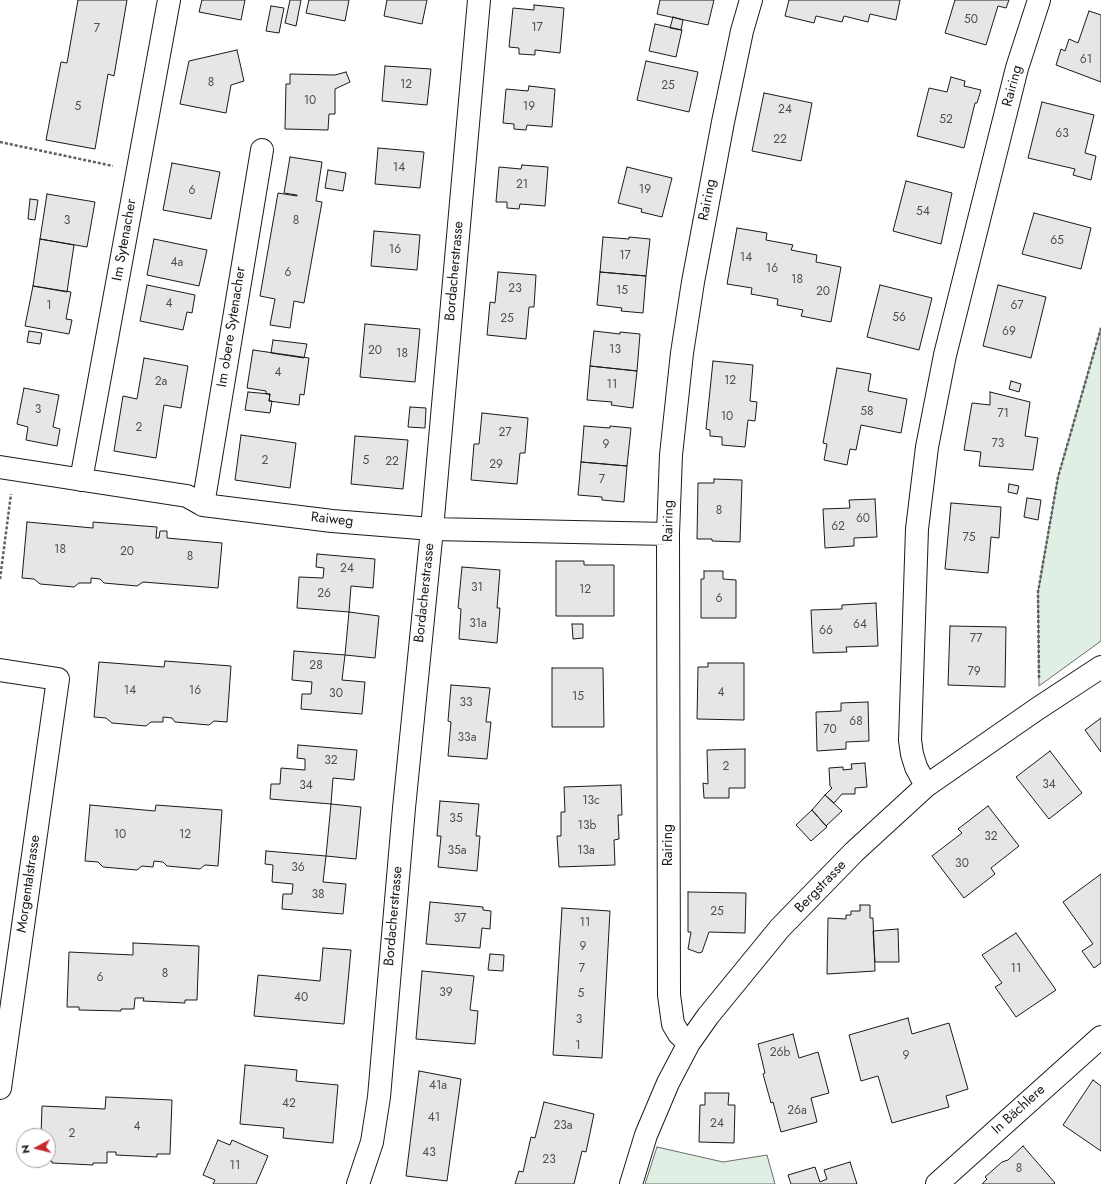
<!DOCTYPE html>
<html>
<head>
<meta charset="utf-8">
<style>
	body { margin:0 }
	#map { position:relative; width:1101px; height:1184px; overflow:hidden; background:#fff; font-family:Jost,sans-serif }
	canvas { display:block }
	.north { position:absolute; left:16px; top:1128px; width:40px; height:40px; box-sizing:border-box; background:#fff; border:1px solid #a3a3a3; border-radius:50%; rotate:263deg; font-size:11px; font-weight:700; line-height:16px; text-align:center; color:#1a1a1a }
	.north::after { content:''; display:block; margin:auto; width:14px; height:18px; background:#c62828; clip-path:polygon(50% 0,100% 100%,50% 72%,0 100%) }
</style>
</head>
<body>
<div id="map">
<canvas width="1101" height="1184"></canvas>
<div class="north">N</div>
</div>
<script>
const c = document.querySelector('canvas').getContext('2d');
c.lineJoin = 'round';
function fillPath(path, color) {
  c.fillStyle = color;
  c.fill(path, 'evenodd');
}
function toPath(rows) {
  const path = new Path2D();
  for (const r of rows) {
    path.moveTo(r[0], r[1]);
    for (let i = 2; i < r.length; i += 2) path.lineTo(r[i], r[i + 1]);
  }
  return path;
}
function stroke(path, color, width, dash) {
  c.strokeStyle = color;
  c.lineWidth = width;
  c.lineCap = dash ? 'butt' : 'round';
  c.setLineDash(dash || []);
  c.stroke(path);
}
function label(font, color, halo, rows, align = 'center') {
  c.font = font + ' Jost,sans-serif';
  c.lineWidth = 3;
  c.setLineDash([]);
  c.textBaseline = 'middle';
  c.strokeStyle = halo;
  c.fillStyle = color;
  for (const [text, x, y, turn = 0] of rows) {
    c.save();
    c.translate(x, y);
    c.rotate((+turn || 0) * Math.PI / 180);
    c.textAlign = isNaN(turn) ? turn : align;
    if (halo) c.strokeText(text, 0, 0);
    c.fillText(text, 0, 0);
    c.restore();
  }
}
const green = toPath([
	[1101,328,1101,641,1039,686,1038,592,1058,477,1101,328],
	[657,1147,723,1162,767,1155,775,1184,645,1184,657,1147]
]);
fillPath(green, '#e0efe3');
stroke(green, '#6a6a6a', 1);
const building = toPath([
	[78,0,127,0,114,76,108,74,95,149,46,140,61,62,67,63,78,0],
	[202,0,245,0,241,20,199,12,202,0],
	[290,0,301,0,296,26,285,23,290,0],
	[309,0,349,0,345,21,306,13,309,0],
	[387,0,427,0,422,24,384,16,387,0],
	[660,0,714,0,708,25,657,14,660,0],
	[789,0,900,0,896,20,870,14,868,22,844,16,842,22,816,16,814,23,785,16,789,0],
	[955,0,1009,0,1006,8,998,6,986,45,945,33,955,0],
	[534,5,564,8,560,53,535,50,535,55,519,54,519,48,509,47,513,8,534,10,534,5],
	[271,6,284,8,279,33,266,31,271,6],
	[1089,11,1101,15,1101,82,1056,65,1061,49,1065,51,1069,39,1078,43,1089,11],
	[673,17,683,20,681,30,670,28,673,17],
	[655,24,682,30,676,57,649,51,655,24],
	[237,50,244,81,231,85,226,113,180,104,189,61,237,50],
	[646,61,698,72,689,112,637,100,646,61],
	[385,66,431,69,427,105,382,101,385,66],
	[346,72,350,82,335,89,335,114,329,114,328,130,285,129,286,84,290,84,290,74,335,75,346,72],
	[951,77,965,81,964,86,981,90,977,103,975,103,964,148,917,136,929,88,947,92,951,77],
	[529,86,555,89,552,127,527,125,526,130,514,129,514,124,503,123,506,89,528,91,529,86],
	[764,93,812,103,801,161,752,151,764,93],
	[1042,102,1094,115,1085,153,1096,156,1091,180,1073,175,1075,169,1028,158,1042,102],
	[378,148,424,152,420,188,375,184,378,148],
	[290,157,322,162,316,201,322,202,304,303,294,301,290,328,270,325,275,299,260,296,278,193,297,196,297,195,284,193,290,157],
	[172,163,220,172,211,219,163,210,172,163],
	[522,165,548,167,545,206,520,204,519,209,507,208,507,202,496,202,499,167,521,169,522,165],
	[627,167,672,178,662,217,641,212,642,209,618,203,627,167],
	[328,170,346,173,343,191,325,188,328,170],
	[906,181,952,193,941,244,893,231,906,181],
	[47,194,95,202,87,247,40,239,47,194],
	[30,199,38,200,35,220,28,219,30,199],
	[1034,213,1091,228,1081,269,1022,254,1034,213],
	[737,228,767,233,766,240,793,245,791,250,817,255,816,262,841,267,831,322,801,316,803,310,777,305,778,299,751,294,752,288,727,284,737,228],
	[374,231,420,235,417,270,371,266,374,231],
	[603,237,629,239,629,237,650,239,646,276,600,272,603,237],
	[40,239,74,245,67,292,33,286,40,239],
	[154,239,207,250,199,286,147,275,154,239],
	[498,272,536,275,534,307,529,307,526,339,487,335,490,302,495,303,498,272],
	[600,272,646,276,643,313,621,311,622,308,597,305,600,272],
	[147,285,195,295,192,313,187,312,183,330,140,321,147,285],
	[880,285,932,298,919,350,867,337,880,285],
	[998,285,1046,297,1031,358,983,346,998,285],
	[33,286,71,292,66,319,72,320,69,334,25,326,33,286],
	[365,324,420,329,415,382,360,377,365,324],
	[29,331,42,333,40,344,27,342,29,331],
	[594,331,620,334,620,332,640,334,637,371,590,366,594,331],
	[273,340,307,344,304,358,271,353,273,340],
	[253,350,309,358,304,395,300,394,299,405,269,401,270,394,266,394,266,391,247,388,253,350],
	[144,358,188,366,181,408,164,405,156,458,114,451,123,396,137,399,144,358],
	[713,361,753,365,750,401,757,402,755,421,748,420,745,447,722,445,722,437,710,436,710,430,706,429,713,361],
	[590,366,637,371,633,408,611,405,612,402,587,400,590,366],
	[837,368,871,374,868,391,907,399,901,433,861,425,856,450,850,449,847,465,824,460,827,444,823,443,837,368],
	[1011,381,1021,384,1019,392,1009,389,1011,381],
	[24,388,59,395,53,427,60,429,57,446,26,440,28,427,17,424,24,388],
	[248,392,270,394,269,401,272,401,270,413,245,410,248,392],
	[990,392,1030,402,1025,436,1038,438,1033,470,979,466,981,452,964,450,972,403,990,405,990,392],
	[410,407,426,408,425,428,408,427,410,407],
	[482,413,528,418,525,453,520,453,517,484,471,480,474,444,479,444,482,413],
	[584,426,610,428,610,426,631,428,627,466,581,462,584,426],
	[241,435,296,443,290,488,235,480,241,435],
	[355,436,408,440,403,489,351,484,355,436],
	[581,462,627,466,624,502,602,500,602,497,578,495,581,462],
	[714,479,742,480,740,542,712,541,712,539,697,539,698,483,714,483,714,479],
	[1009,484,1019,486,1017,494,1008,492,1009,484],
	[1027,498,1041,500,1038,520,1024,517,1027,498],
	[875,499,877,537,854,538,854,546,825,548,823,509,850,508,849,500,875,499],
	[951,503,1001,507,999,538,991,537,988,573,945,569,951,503],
	[27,522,93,528,93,522,157,527,156,538,159,538,160,531,167,531,167,538,222,543,218,588,143,582,137,586,104,583,100,579,91,578,91,583,79,583,74,587,40,584,34,579,22,578,27,522],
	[317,554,375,559,373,588,351,586,349,612,297,608,299,577,323,578,324,568,316,567,317,554],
	[556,561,584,561,584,565,614,565,614,616,556,616,556,561],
	[462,567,500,570,497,608,500,608,497,643,459,639,461,609,458,608,462,567],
	[704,571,723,571,723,579,736,580,736,618,701,618,701,579,704,579,704,571],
	[876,603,878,646,846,647,847,652,813,653,811,610,842,609,842,605,876,603],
	[349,612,379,616,375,658,345,655,349,612],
	[572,624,583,624,583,638,573,639,572,624],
	[950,626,1006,627,1005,687,948,685,950,626],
	[294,651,345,655,342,680,365,682,362,714,301,709,302,694,311,694,312,682,292,680,294,651],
	[165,661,231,666,227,722,214,721,209,725,175,722,172,718,163,717,163,722,151,722,146,726,112,723,106,718,94,717,99,662,164,667,165,661],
	[708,663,744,663,744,720,697,719,698,667,708,667,708,663],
	[552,668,603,668,604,727,552,727,552,668],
	[451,685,490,688,486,722,491,722,487,759,448,756,451,722,448,721,451,685],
	[868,702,869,741,846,742,846,749,817,751,816,712,841,711,841,703,868,702],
	[1101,718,1101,752,1085,730,1101,718],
	[298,745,357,750,354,780,333,778,331,804,270,799,271,784,280,784,281,768,305,770,305,759,297,758,298,745],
	[745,749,745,788,729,788,729,798,704,798,703,783,708,784,707,750,745,749],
	[1050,751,1082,793,1049,819,1016,777,1050,751],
	[865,763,867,787,855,788,855,794,842,794,834,803,825,795,832,788,830,786,829,768,843,767,843,770,852,769,851,764,865,763],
	[621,785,622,815,618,815,619,839,614,840,615,865,559,867,557,836,561,836,561,812,565,812,564,787,621,785],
	[825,795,842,811,826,826,812,810,825,795],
	[440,801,479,804,476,836,480,836,477,871,438,867,441,836,437,836,440,801],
	[331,804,361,807,356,859,326,856,331,804],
	[90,805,155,811,156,805,222,810,218,866,205,865,200,869,167,866,163,862,154,861,153,867,142,866,137,870,103,867,98,862,85,861,90,805],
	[988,806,1019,846,991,868,995,874,964,898,932,856,962,833,958,829,988,806],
	[812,810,827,827,811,841,796,825,812,810],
	[266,851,326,856,323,882,346,884,343,914,282,909,283,894,292,894,293,884,272,882,273,865,265,864,266,851],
	[1101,874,1101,963,1094,968,1082,951,1093,944,1063,902,1101,874],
	[688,892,746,893,745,933,709,932,702,952,699,953,688,949,691,932,688,932,688,892],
	[430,902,483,907,483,910,491,911,490,929,482,928,480,948,426,944,430,902],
	[860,905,870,905,870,918,873,918,875,971,827,974,828,918,846,919,846,915,851,915,851,911,860,911,860,905],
	[562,908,610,911,602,1058,553,1055,562,908],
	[898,929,899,962,875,962,873,931,898,929],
	[1016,933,1056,990,1016,1017,995,987,1002,983,982,955,1016,933],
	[133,943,199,946,197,1000,185,1000,185,1003,143,1001,144,998,135,998,134,1009,121,1009,121,1011,79,1010,79,1007,67,1007,69,952,133,955,133,943],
	[323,948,351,950,344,1024,254,1016,258,975,320,981,323,948],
	[490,954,504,955,503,971,488,970,490,954],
	[422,971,474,976,470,1010,478,1011,475,1044,416,1039,422,971],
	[908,1018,912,1034,949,1023,968,1089,946,1096,949,1107,892,1123,878,1076,861,1081,849,1035,908,1018],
	[793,1034,799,1058,818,1052,829,1093,811,1098,817,1122,781,1132,773,1102,771,1103,763,1074,765,1073,758,1044,793,1034],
	[245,1065,297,1070,296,1081,338,1085,333,1143,283,1138,284,1128,240,1124,245,1065],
	[419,1071,461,1079,447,1181,406,1176,419,1071],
	[1093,1080,1101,1086,1101,1151,1063,1125,1093,1080],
	[705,1093,729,1093,728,1105,735,1105,734,1143,699,1142,700,1105,705,1105,705,1093],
	[106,1097,172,1100,170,1154,157,1154,157,1157,116,1155,116,1152,107,1152,107,1163,93,1163,93,1165,52,1163,52,1161,40,1161,48,1160,48,1136,41,1136,42,1106,105,1109,106,1097],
	[544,1102,594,1114,586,1152,582,1151,574,1184,515,1184,519,1171,523,1172,531,1137,535,1138,544,1102],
	[218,1140,230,1145,232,1140,268,1156,256,1184,213,1184,215,1180,203,1175,218,1140],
	[1023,1146,1055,1183,1054,1184,982,1184,987,1179,985,1177,1002,1162,1008,1160,1023,1146],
	[850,1162,857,1184,791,1184,788,1175,815,1167,820,1182,827,1179,824,1170,850,1162]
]);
fillPath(building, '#e6e6e6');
stroke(building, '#1a1a1a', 1);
const minor = toPath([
	[0,467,187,496,203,505,332,521,432,529,668,534],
	[81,480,169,0],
	[203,505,262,150],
	[0,670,58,679,0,1088],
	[926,786,916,767,912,754,910,740,917,529,927,447,945,355,1017,68,1039,0],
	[689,1043,679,1034,673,1024,669,995,668,534,671,455,682,353,693,282,723,122,742,31,751,0],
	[358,1184,372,1142,379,1097,404,808,432,529,479,0],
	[631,1184,646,1135,668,1083,689,1043,708,1016,780,928,854,852,926,786,1037,709,1101,667],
	[937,1184,1101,1037]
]);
stroke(minor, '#1a1a1a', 24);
stroke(toPath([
	[0,142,113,166],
	[0,579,11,494],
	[1039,678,1038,592,1058,477,1101,328]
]), '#5f5f5f', 2.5, [3, 2]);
stroke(minor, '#fff', 22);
label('12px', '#4d4d4d', null, [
	["50",971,20],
	["17",537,28],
	["7",97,29],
	["61",1086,60],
	["8",211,83],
	["12",406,85],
	["25",668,86],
	["10",310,101],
	["5",78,107],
	["19",529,107],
	["24",785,110],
	["52",946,120],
	["63",1062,134],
	["22",780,140],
	["14",399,168],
	["21",522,185],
	["19",645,190],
	["6",192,191],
	["54",923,212],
	["3",67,221],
	["8",296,221],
	["65",1057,241],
	["16",395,250],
	["17",625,256],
	["14",746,258],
	["4a",177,263],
	["16",772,269],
	["6",288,273],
	["18",797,280],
	["23",515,289],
	["15",622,291],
	["20",823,292],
	["4",169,304],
	["1",49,306],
	["67",1017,306],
	["56",899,318],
	["25",507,319],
	["69",1009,332],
	["13",615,350],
	["20",375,351],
	["18",402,354],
	["4",278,373],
	["12",730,381],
	["2a",161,382],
	["11",612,385],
	["3",38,410],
	["58",867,412],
	["71",1003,414],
	["10",727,417],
	["2",139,428],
	["27",505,433],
	["73",998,444],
	["9",606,445],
	["2",265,461],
	["5",366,461],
	["22",392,462],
	["29",496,465],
	["7",602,480],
	["8",719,511],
	["60",863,519],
	["62",838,527],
	["75",969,538],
	["18",60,550],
	["20",127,552],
	["8",190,557],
	["24",347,569],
	["31",477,588],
	["12",585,590],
	["26",324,594],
	["6",719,599],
	["31a",478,624],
	["64",860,625],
	["66",826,631],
	["77",976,639],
	["28",316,666],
	["79",974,672],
	["14",130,691],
	["16",195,691],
	["4",721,693],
	["30",336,694],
	["15",578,697],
	["33",466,703],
	["68",856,722],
	["70",830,730],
	["33a",467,738],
	["32",331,761],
	["2",726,767],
	["34",1049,785],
	["34",306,786],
	["13c",591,801],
	["35",456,819],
	["13b",587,826],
	["10",120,835],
	["12",185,835],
	["32",991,837],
	["35a",457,851],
	["13a",586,851],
	["30",962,864],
	["36",298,868],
	["38",318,895],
	["25",717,912],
	["37",460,919],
	["11",585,923],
	["9",583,947],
	["7",582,969],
	["11",1016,969],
	["8",165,974],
	["6",100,978],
	["39",446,993],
	["5",581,994],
	["40",301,998],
	["3",579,1020],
	["1",578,1046],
	["26b",780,1053],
	["9",906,1056],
	["41a",438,1086],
	["42",289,1104],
	["26a",797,1111],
	["41",434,1118],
	["24",717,1124],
	["23a",563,1126],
	["4",137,1127],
	["2",72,1134],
	["43",429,1153],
	["23",549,1160],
	["11",235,1166],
	["8",1019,1169]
]);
label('14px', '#1a1a1a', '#fff', [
	["Rairing",1013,86,-75],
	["Rairing",708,200,-79],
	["Im Sytenacher",125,240,-80],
	["Bordacherstrasse",455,271,-85],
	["Im obere Sytenacher",232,327,-81],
	["Raiweg",332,520,6],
	["Rairing",669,521,-89],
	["Bordacherstrasse",425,593,-84],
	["Rairing",669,845,-90],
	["Morgentalstrasse",29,884,-82],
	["Bergstrasse",821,887,-46],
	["Bordacherstrasse",394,916,-85],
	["In Bächlere",1019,1110,-42]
]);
</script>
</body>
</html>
